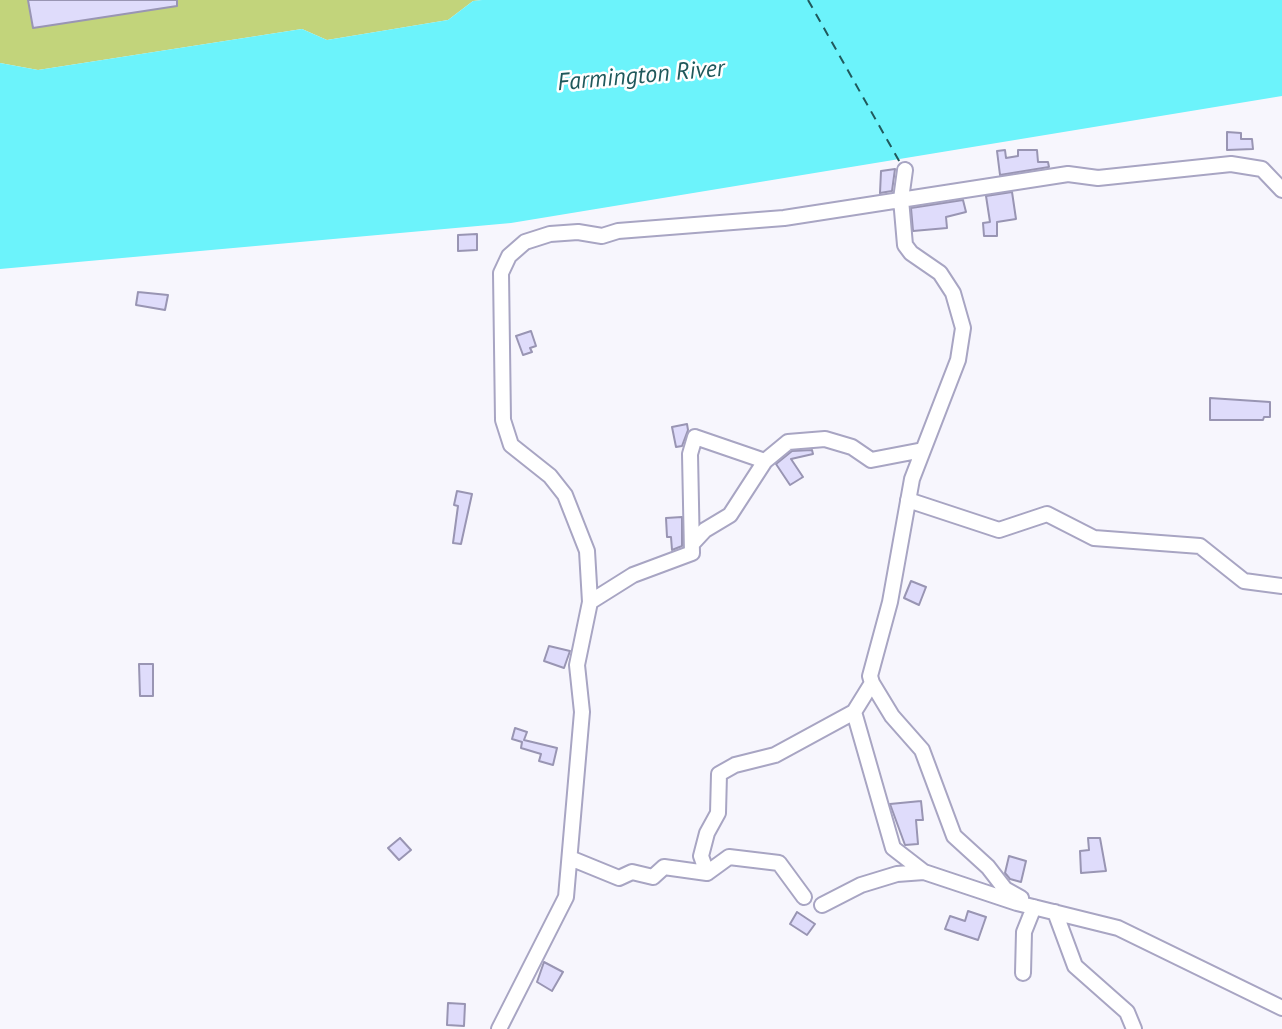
<!DOCTYPE html>
<html>
<head>
<meta charset="utf-8">
<style>
	body { margin:0 }
	canvas { display:block; background:#f7f6fd }
</style>
</head>
<body>
<canvas width="1282" height="1029"></canvas>
<script>
const c = document.querySelector('canvas').getContext('2d');
c.lineJoin = 'round';
function fillPath(path, color) {
  c.fillStyle = color;
  c.fill(path, 'evenodd');
}
function toPath(rows) {
  const path = new Path2D();
  for (const r of rows) {
    path.moveTo(r[0], r[1]);
    for (let i = 2; i < r.length; i += 2) path.lineTo(r[i], r[i + 1]);
  }
  return path;
}
function stroke(path, color, width, dash) {
  c.strokeStyle = color;
  c.lineWidth = width;
  c.lineCap = dash ? 'butt' : 'round';
  c.setLineDash(dash || []);
  c.stroke(path);
}
function label(font, color, halo, rows, align = 'center') {
  c.font = font + ' "PT Sans",sans-serif';
  c.lineWidth = 5;
  c.setLineDash([]);
  c.textBaseline = 'middle';
  c.strokeStyle = halo;
  c.fillStyle = color;
  for (const [text, x, y, turn = 0] of rows) {
    c.save();
    c.translate(x, y);
    c.rotate((+turn || 0) * Math.PI / 180);
    c.textAlign = isNaN(turn) ? turn : align;
    if (halo) c.strokeText(text, 0, 0);
    c.fillText(text, 0, 0);
    c.restore();
  }
}
fillPath(toPath([
	[0,0,482,0,473,1,448,20,327,40,302,29,38,70,0,63]
]), '#c2d47b');
fillPath(toPath([
	[482,0,1282,0,1282,96,511,223,0,269,0,63,38,70,302,29,327,40,448,20,473,1]
]), '#6cf3fb');
stroke(toPath([
	[808,0,902,166]
]), '#20595c', 2, [9, 7]);
const building = toPath([
	[28,0,177,0,177,6,33,28,28,0],
	[1227,132,1241,133,1241,139,1252,139,1253,149,1227,150,1227,132],
	[1005,150,1006,158,1018,156,1018,150,1037,150,1038,162,1048,162,1049,167,1000,175,997,151,1005,150],
	[895,169,892,191,880,193,881,171,895,169],
	[1012,192,1016,219,997,222,997,236,984,236,983,223,990,222,986,196,1012,192],
	[963,200,966,212,946,217,947,228,913,231,911,208,963,200],
	[477,234,477,250,458,251,458,235,477,234],
	[138,292,168,295,165,310,136,305,138,292],
	[531,331,536,346,530,348,532,352,523,355,516,336,531,331],
	[1210,398,1270,402,1270,417,1264,417,1263,420,1210,420,1210,398],
	[687,424,688,430,682,446,676,447,672,427,687,424],
	[812,450,813,454,791,459,803,477,790,485,776,464,792,451,812,450],
	[457,491,472,494,461,544,453,543,458,506,454,505,457,491],
	[682,517,682,546,672,550,671,537,667,537,666,518,682,517],
	[911,581,926,587,919,605,904,598,911,581],
	[549,646,570,651,564,668,544,661,549,646],
	[139,664,153,664,153,696,140,696,139,664],
	[515,728,527,732,524,740,557,748,553,765,539,761,541,754,521,748,522,742,512,739,515,728],
	[921,801,923,820,916,820,918,844,905,845,890,804,921,801],
	[400,838,411,850,399,860,388,848,400,838],
	[1088,838,1100,838,1106,871,1081,873,1080,851,1089,850,1088,838],
	[1009,856,1026,861,1021,882,1010,879,1005,873,1009,856],
	[968,911,986,917,978,940,945,929,950,916,965,921,968,911],
	[797,912,815,924,807,935,790,924,797,912],
	[544,962,563,972,552,991,537,982,544,962],
	[448,1003,465,1004,464,1026,447,1025,448,1003]
]);
fillPath(building, '#dfdcfb');
stroke(building, '#9995b3', 2);
const minor = toPath([
	[905,170,901,199,905,245,911,253,940,273,953,293,963,328,958,360,912,479,890,602,870,676,872,683,854,712,893,848,924,872],
	[908,500,999,530,1047,514,1094,538,1200,546,1244,581,1282,586],
	[692,544,705,530,730,515,765,461],
	[590,602,633,575,692,553,690,454,695,437,765,461,788,442,825,439,852,447,871,460,923,450],
	[872,683,892,716,922,750,954,836,988,867,1005,889,1021,898],
	[570,858,619,878,632,872,653,877,664,867,707,873,729,857,779,863,804,897],
	[707,873,701,856,707,833,718,813,719,774,735,765,775,755,854,712],
	[822,905,861,885,897,874,924,872,1017,903,1118,928,1282,1008],
	[1055,912,1075,966,1127,1012,1134,1029],
	[1023,973,1024,932,1034,907],
	[499,1029,566,897,582,712,577,665,590,602,587,551,565,495,550,476,511,445,503,420,501,273,509,256,525,242,550,234,578,232,602,236,618,231,784,218,1068,174,1098,178,1231,164,1262,169,1282,190]
]);
stroke(minor, '#a8a5c3', 18);
stroke(minor, '#fff', 14);
label('italic 24px', '#20595c', '#fff', [
	["Farmington River",641,76,-5]
]);
</script>
</body>
</html>
